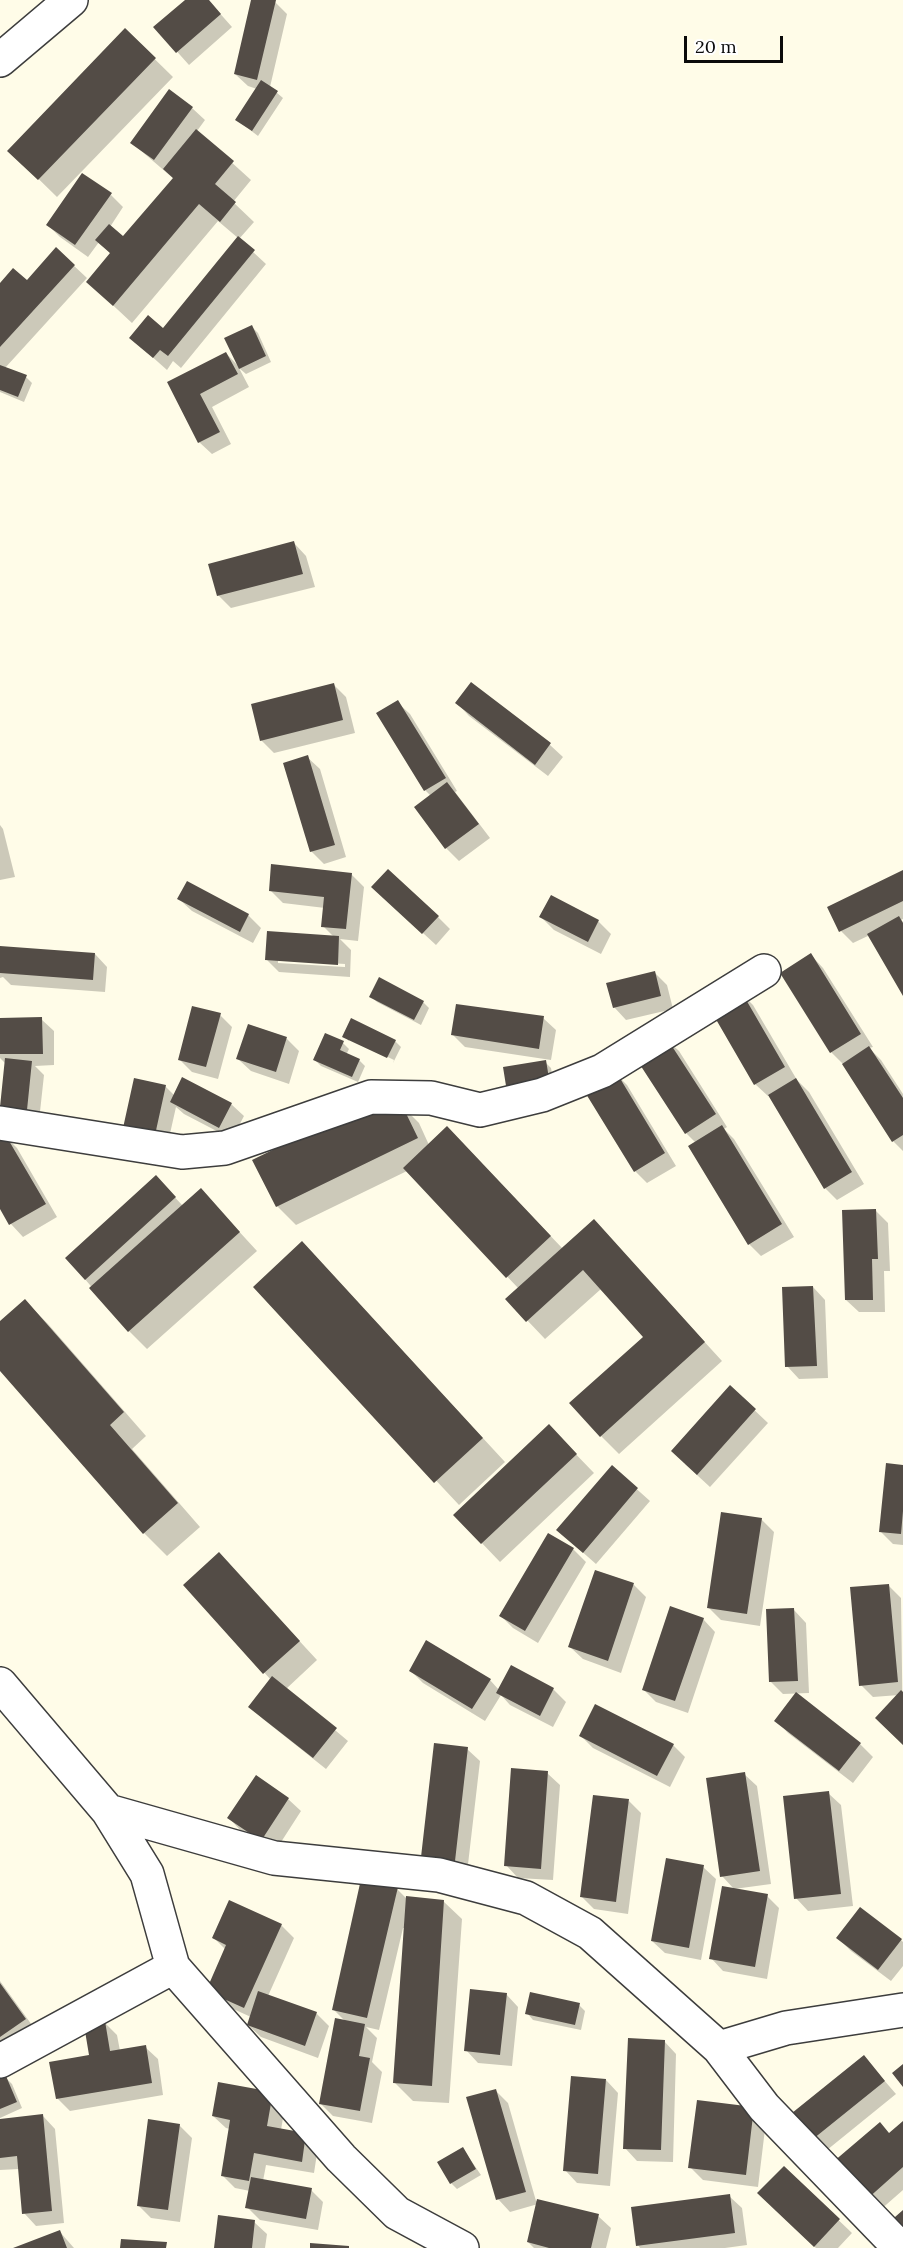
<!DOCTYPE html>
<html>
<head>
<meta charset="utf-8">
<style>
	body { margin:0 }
	#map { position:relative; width:903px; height:2248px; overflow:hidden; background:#fffce8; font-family:Lora,serif }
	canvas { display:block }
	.scale { position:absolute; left:684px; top:36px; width:99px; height:27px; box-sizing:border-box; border:3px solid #0a0a0a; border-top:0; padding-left:8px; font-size:18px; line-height:21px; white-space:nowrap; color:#0a0a0a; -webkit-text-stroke:4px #fff; paint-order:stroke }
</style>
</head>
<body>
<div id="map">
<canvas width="903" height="2248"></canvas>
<div class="scale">20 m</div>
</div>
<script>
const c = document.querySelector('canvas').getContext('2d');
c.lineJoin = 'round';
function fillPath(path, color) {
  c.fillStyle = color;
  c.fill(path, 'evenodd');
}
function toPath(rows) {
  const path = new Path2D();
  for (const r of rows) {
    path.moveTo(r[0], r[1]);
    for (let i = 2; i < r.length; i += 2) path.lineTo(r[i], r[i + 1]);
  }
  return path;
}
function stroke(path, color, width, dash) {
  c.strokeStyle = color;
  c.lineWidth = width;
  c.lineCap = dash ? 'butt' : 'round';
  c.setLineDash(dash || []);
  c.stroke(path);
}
fillPath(toPath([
	[187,0,208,0,232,27,189,65,155,27],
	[253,0,275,2,287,14,270,87,283,98,258,136,237,120,257,89,248,86,235,74],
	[125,30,173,77,57,197,10,151],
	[192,108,205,120,197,131,251,180,233,202,254,222,239,239,266,264,181,368,173,361,167,370,131,338,163,330,238,238,218,221,132,323,88,282,111,254,99,242,88,257,60,237,48,225,111,195,123,207,110,227,124,239,174,179,132,143],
	[56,249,87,278,5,368,26,377,32,383,24,402,0,392,0,285,27,282],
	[252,327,258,333,271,362,246,374,239,368,249,387,212,407,231,444,212,454,199,442,169,383,226,353,239,367],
	[294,543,306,556,315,587,231,608,218,595],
	[472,684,550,745,563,757,548,776,469,716,457,703],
	[334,685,346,697,355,733,274,753,261,740],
	[397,702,410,714,457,791,455,792,490,838,459,861,446,848,416,807,431,796,425,790,378,713],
	[307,757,320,769,346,857,324,864,311,851],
	[0,825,3,829,15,877,0,880],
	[903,872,903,919,901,920,903,922,903,993,870,935,853,943,841,931],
	[351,874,364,887,358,941,340,939,351,950,350,977,279,972,267,960,334,937,323,926,325,908,283,903,270,890],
	[278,960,345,964,345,967,278,963],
	[551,897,598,921,611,934,601,954,554,930,541,917],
	[179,899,248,915,261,928,253,943,192,911],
	[386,899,438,917,450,929,436,945],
	[0,947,95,954,107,967,105,992,11,985,3,977,0,978],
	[811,955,823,968,873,1047,869,1048,881,1060,903,1094,903,1151,893,1141,844,1065,831,1052],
	[654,972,667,985,673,1009,626,1020,614,1007],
	[741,993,753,1005,797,1080,809,1092,864,1184,837,1200,825,1188,769,1095,768,1096,755,1084],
	[371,996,423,1002,429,1008,421,1025,377,1002],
	[220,1015,232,1027,218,1079,192,1072,179,1059],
	[543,1018,556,1030,551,1060,465,1047,453,1035],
	[0,1019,41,1019,54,1031,54,1065,35,1066,44,1075,39,1121,14,1119,6,1064,0,1058],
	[249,1026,287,1039,299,1051,289,1084,251,1071,238,1059],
	[344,1036,395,1041,401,1047,393,1063,349,1042,393,1063,394,1060,349,1038,349,1041],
	[666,1039,679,1051,727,1127,724,1129,734,1139,794,1237,761,1256,749,1244,696,1143,686,1133],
	[343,1043,349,1049,346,1055,359,1060,365,1066,358,1082,321,1066,315,1060],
	[545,1062,551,1068,555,1091,509,1091],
	[614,1072,627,1085,676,1166,647,1183,635,1171],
	[165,1086,175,1096,231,1104,244,1116,232,1139,184,1114,176,1107,167,1147,137,1140],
	[400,1104,419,1123,429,1145,465,1146,563,1249,594,1221,722,1361,619,1454,601,1436,645,1337,601,1289,545,1339,507,1299,519,1289,407,1171,296,1225,277,1206,254,1160,369,1105,379,1115],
	[5,1136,17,1148,57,1217,23,1237,11,1224,0,1206],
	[168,1190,183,1206,201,1190,257,1251,147,1349,129,1331,67,1258],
	[876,1211,888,1223,890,1271,884,1271,885,1312,859,1312,846,1300],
	[325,1267,505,1462,459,1505,255,1287],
	[813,1287,825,1300,828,1378,799,1379,787,1366],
	[25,1301,48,1324,146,1436,132,1449,200,1527,167,1556,144,1533,0,1368,0,1323],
	[730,1387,768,1423,710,1487,685,1464],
	[567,1445,594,1473,500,1562,455,1515],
	[612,1467,650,1501,596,1564,571,1542],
	[903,1467,903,1545,893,1544,880,1531],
	[761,1519,774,1532,760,1626,721,1620,708,1607],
	[573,1549,586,1562,538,1643,513,1628,501,1616],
	[219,1554,317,1660,286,1689,348,1741,326,1769,263,1719,250,1707,271,1680,185,1585],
	[596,1571,634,1585,646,1597,621,1673,583,1659,570,1647],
	[889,1586,901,1598,903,1743,899,1695,873,1697,861,1685],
	[794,1610,806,1623,809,1693,783,1694,770,1681],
	[703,1619,715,1632,688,1713,656,1702,644,1690],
	[410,1670,490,1680,499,1690,553,1689,566,1702,553,1727,510,1705,501,1695,485,1721,423,1683],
	[796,1694,860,1744,873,1757,853,1783,788,1733,776,1720],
	[581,1736,673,1745,685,1757,670,1787,593,1748],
	[467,1749,480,1761,467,1873,436,1869],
	[547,1773,560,1785,553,1880,518,1878,506,1865],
	[744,1774,757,1786,771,1884,734,1889,722,1876],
	[828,1793,841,1805,853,1906,808,1911,796,1898],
	[288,1799,301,1811,274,1853,241,1831,229,1818],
	[629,1801,641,1813,628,1914,594,1909,581,1896],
	[703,1867,716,1879,701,1960,665,1953,652,1941],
	[397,1889,406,1898,443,1901,462,1919,449,2103,413,2101,394,2082,405,1928,403,1928,379,2030,366,2027,377,2038,372,2062,382,2072,372,2123,333,2116,321,2104,346,2022,333,2009],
	[767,1896,779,1908,767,1979,723,1971,711,1958],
	[230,1902,281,1925,294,1938,268,1996,316,2013,329,2026,318,2058,261,2037,248,2025,251,2017,220,2003,226,1950,214,1938],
	[838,1938,901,1940,903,1942,903,1966,891,1981,851,1951],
	[0,1981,37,2032,0,2053],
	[506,1994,518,2007,512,2066,478,2063,466,2050],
	[579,2005,585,2011,581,2030,533,2020,527,2013],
	[105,2023,117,2035,120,2051,145,2047,158,2059,163,2095,70,2111,57,2098,90,2057],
	[664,2041,676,2054,673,2162,637,2161,625,2148],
	[864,2057,896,2094,827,2150,815,2138],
	[6,2078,12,2084,22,2108,0,2118,0,2080],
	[606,2080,618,2093,610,2186,577,2183,565,2170],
	[219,2084,285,2106,281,2130,318,2147,314,2173,266,2165,263,2181,311,2190,323,2202,318,2230,260,2220,247,2207,250,2191,235,2188,223,2176,230,2129,226,2128,213,2116],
	[495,2090,508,2103,536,2201,598,2216,611,2228,606,2248,534,2248,528,2242,538,2204,510,2212,498,2199],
	[698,2102,766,2121,758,2187,703,2180,690,2167],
	[43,2116,55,2129,64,2223,36,2226,24,2213,19,2169,0,2170,0,2120],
	[903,2123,903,2190,879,2211,867,2199,890,2134],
	[179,2125,192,2138,180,2222,151,2218,138,2205],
	[463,2149,481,2175,457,2189,451,2183],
	[784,2168,852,2233,838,2248,816,2248,772,2206],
	[729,2196,742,2208,747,2245,725,2248,640,2248,638,2245],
	[254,2222,267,2234,265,2248,215,2248],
	[60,2232,74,2248,17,2248]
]), '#0003');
fillPath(toPath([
	[185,0,209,0,221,14,176,53,153,27],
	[251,0,276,0,257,80,234,74],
	[125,28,156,58,38,180,7,151],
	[261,80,278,91,252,131,235,120],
	[169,89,193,107,154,160,130,143],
	[196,129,234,161,215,184,236,202,220,222,199,204,113,306,86,282,110,253,95,240,109,224,123,236,173,178,163,169],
	[82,173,112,193,75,245,46,225],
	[238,236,255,250,168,356,160,350,153,358,129,338,148,315,163,328],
	[56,247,75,265,0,347,0,283,13,268,27,280],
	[252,325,266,356,239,369,224,338],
	[226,352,238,374,200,394,220,432,198,443,167,382],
	[0,365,27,375,18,397,0,390],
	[294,541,303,574,217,596,208,564],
	[471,682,551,743,535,765,455,703],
	[334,683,343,720,260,741,251,704],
	[398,700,446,778,424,791,376,713],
	[308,755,335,845,310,852,283,763],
	[447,782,479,824,445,849,414,807],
	[271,864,352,873,346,929,321,927,324,897,269,891],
	[388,869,439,916,422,934,371,887],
	[903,870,903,901,839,932,827,907],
	[187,881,249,914,240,932,177,899],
	[551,895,599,920,588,942,539,917],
	[899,916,903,923,903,996,867,934],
	[267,931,339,936,338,965,265,960],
	[0,946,95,953,93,980,0,973],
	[811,953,861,1034,830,1053,780,973],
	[655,971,661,996,613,1008,606,983],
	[379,977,424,1001,414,1020,369,997],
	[741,991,785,1067,754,1085,710,1009],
	[456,1004,544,1016,539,1049,451,1035],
	[192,1006,221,1013,206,1067,178,1060],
	[42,1017,43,1054,0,1054,0,1018],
	[351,1018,396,1040,387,1058,342,1037],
	[248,1024,287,1037,276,1072,236,1059],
	[325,1033,344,1041,340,1050,360,1059,352,1077,313,1060],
	[666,1037,716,1114,685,1134,635,1057],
	[869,1046,903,1098,903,1135,892,1142,842,1064],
	[5,1058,32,1061,27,1110,0,1107],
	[546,1060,550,1085,507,1092,503,1067],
	[615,1070,665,1153,634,1172,583,1089],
	[182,1077,232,1103,219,1128,170,1102],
	[134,1078,166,1085,155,1135,123,1128],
	[796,1078,852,1172,824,1189,768,1095],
	[369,1103,375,1115,401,1103,418,1138,276,1207,252,1160],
	[722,1125,782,1224,748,1245,688,1146],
	[447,1126,551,1236,506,1278,403,1168],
	[5,1134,46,1204,9,1225,0,1209,0,1137],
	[156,1175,176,1197,85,1280,65,1258],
	[201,1188,240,1232,128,1332,89,1288],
	[876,1209,878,1259,872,1259,873,1300,845,1300,842,1210],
	[594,1219,705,1342,600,1437,569,1403,643,1337,583,1270,526,1322,505,1299],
	[302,1241,483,1438,434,1483,253,1287],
	[813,1286,817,1366,785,1367,782,1287],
	[25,1299,124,1412,110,1425,178,1503,143,1534,0,1371,0,1321],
	[730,1385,756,1409,697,1475,671,1451],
	[549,1424,577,1454,481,1544,453,1515],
	[886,1463,903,1465,903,1511,901,1534,879,1532],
	[612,1465,638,1488,583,1553,556,1530],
	[721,1512,762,1518,747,1614,707,1608],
	[548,1533,574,1548,525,1631,499,1616],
	[219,1552,300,1641,263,1674,183,1585],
	[595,1570,634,1583,608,1661,568,1647],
	[889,1584,898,1682,859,1686,850,1587],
	[670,1606,704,1618,675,1701,642,1690],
	[794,1608,798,1681,769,1682,766,1609],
	[426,1640,491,1679,472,1709,409,1671],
	[511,1665,554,1688,540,1716,496,1693],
	[272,1676,337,1728,313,1758,248,1707],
	[901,1690,903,1692,903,1745,875,1718],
	[796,1692,861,1743,839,1771,774,1721],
	[595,1704,674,1744,657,1776,579,1736],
	[434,1743,468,1747,455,1861,421,1857],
	[511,1768,548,1771,541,1869,504,1866],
	[745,1772,760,1871,720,1877,706,1778],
	[256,1775,289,1798,261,1841,227,1818],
	[829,1791,841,1894,794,1899,783,1796],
	[593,1795,629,1799,616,1902,580,1897],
	[666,1858,704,1865,689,1948,651,1941],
	[361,1879,398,1887,367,2018,332,2010],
	[722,1886,768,1894,755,1967,709,1959],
	[406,1896,444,1900,432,2086,393,2083],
	[229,1900,282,1924,244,2008,206,1991,226,1945,212,1938],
	[860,1907,902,1939,878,1970,836,1938],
	[0,1983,26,2019,0,2037],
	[470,1989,507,1993,500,2055,464,2051],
	[258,1991,317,2012,305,2046,247,2025],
	[530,1992,580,2003,575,2025,525,2014],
	[335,2018,365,2024,359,2056,370,2058,360,2111,319,2104],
	[105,2021,110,2051,146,2045,152,2083,56,2099,49,2062,89,2055,84,2025],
	[628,2038,665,2040,661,2150,623,2149],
	[864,2055,885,2081,813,2139,792,2113],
	[903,2064,903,2087,892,2073],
	[6,2076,17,2102,0,2109,0,2078],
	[571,2076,606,2079,598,2174,563,2171],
	[218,2082,273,2092,267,2126,306,2133,302,2162,254,2153,249,2181,221,2176,230,2120,212,2116],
	[496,2089,526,2192,496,2200,466,2097],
	[697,2100,754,2107,746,2175,688,2168],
	[43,2114,52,2211,22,2214,17,2156,0,2158,0,2119],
	[148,2119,180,2124,168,2210,137,2206],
	[903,2121,903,2167,866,2200,833,2162,880,2122,889,2133],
	[463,2147,476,2169,450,2184,437,2162],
	[784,2166,840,2219,814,2247,757,2193],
	[251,2177,312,2188,306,2219,245,2208],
	[730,2194,735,2233,636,2246,631,2207],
	[537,2199,599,2214,591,2248,549,2248,527,2242],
	[903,2210,903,2243,887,2224],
	[218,2215,255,2220,252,2248,214,2248],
	[60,2230,67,2248,13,2248],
	[121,2239,167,2242,166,2248,120,2248],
	[310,2243,349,2246,349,2248,310,2248]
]), '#534c46');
const minor = toPath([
	[0,60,71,0],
	[0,1123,182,1152,225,1148,371,1097,431,1098,480,1110,542,1095,602,1071,764,971],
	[0,1684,108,1811,147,1874,173,1967,341,2158,397,2213,462,2248],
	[108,1811,274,1858,439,1875,526,1898,590,1933,719,2048,764,2107,900,2248],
	[719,2048,786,2028,903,2010],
	[0,2061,173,1967]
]);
stroke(minor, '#3d3d3d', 36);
stroke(minor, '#fff', 33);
</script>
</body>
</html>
